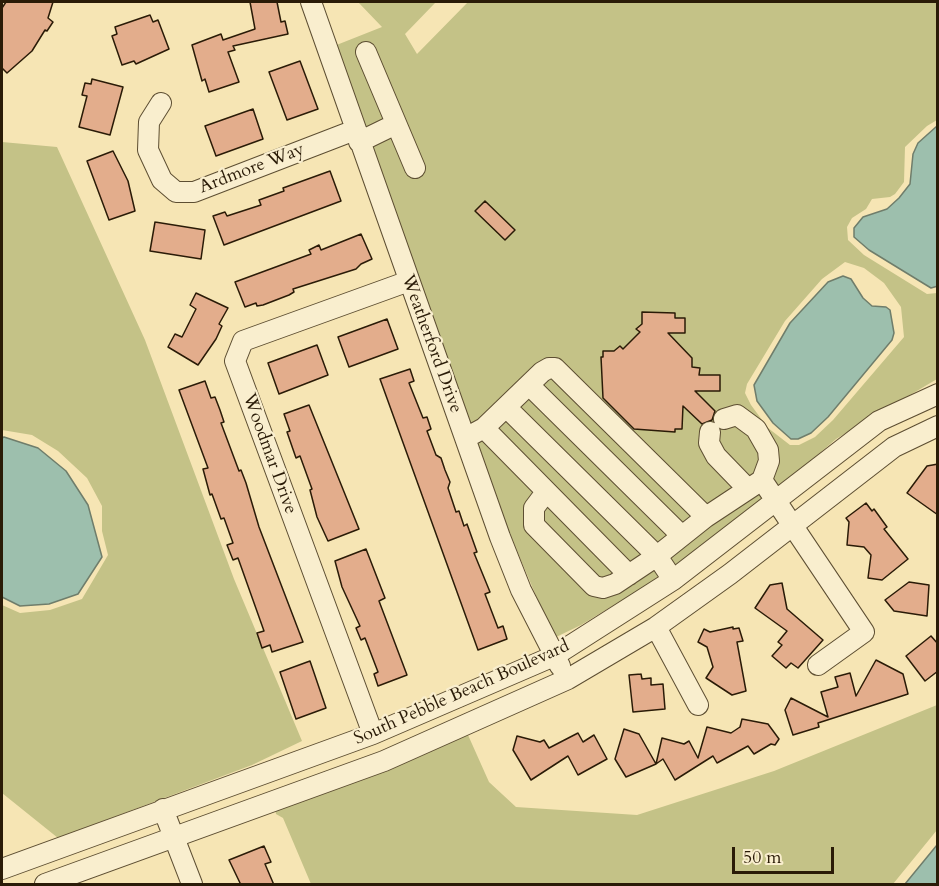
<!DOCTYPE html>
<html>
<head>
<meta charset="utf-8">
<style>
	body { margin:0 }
	#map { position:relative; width:939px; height:886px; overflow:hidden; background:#f6e5b4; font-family:Cardo,serif }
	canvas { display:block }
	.frame { position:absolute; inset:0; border:3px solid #2a1b07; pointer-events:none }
	.scale { position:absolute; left:732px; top:847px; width:102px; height:27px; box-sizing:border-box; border:3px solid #2a1b07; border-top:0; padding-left:8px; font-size:18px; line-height:21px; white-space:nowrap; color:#2a1b07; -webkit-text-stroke:4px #f9eece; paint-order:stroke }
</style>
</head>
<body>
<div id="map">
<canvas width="939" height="886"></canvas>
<div class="frame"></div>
<div class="scale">50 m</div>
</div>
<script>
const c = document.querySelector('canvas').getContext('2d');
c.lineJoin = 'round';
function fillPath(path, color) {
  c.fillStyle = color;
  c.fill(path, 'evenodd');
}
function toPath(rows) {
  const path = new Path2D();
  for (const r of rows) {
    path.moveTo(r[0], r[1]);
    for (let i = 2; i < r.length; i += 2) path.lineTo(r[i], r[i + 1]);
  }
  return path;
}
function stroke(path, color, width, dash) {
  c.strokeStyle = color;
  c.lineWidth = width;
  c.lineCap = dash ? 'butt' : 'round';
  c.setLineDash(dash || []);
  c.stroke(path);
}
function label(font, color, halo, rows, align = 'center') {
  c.font = font + ' Cardo,serif';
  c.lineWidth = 4.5;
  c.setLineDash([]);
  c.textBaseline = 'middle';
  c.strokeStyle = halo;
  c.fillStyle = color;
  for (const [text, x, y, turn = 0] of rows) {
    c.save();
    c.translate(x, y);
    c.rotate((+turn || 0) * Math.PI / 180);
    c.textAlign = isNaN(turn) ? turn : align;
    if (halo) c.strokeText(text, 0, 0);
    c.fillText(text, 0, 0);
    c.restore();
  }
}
fillPath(toPath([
	[358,2,436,2,405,34,417,54,468,2,937,2,937,120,927,126,905,147,904,182,895,194,890,197,872,199,866,209,852,218,847,227,848,240,864,255,927,294,937,293,937,379,836,439,762,503,647,585,581,625,554,638,492,492,334,46,382,27],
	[845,262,864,268,884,283,901,307,904,337,833,420,815,437,799,445,790,445,768,428,751,405,745,393,747,384,785,321,822,279],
	[2,142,57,147,145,340,234,579,302,741,252,765,58,838,2,793,2,605,20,613,50,610,82,599,108,555,102,531,102,506,87,478,58,451,32,435,2,430],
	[937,705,937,830,893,884,311,884,283,818,276,814,275,809,468,735,489,782,516,807,637,815,774,771]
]), '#c4c287');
const water = toPath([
	[937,126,938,286,931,288,869,250,854,237,854,228,863,217,887,209,899,198,910,184,913,154,918,143,937,126],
	[843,276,851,279,863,298,872,306,886,307,890,310,894,333,892,340,828,417,811,433,798,439,791,439,773,423,757,401,754,385,790,323,828,282,843,276],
	[4,437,38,448,66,471,88,505,102,557,78,594,49,604,20,606,2,597,2,438,4,437],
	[937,845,937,884,905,884,937,845]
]);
fillPath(water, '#9dbfad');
stroke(water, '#6f7d6b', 1.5);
const building = toPath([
	[6,2,53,2,48,18,53,22,47,31,45,30,32,51,7,73,2,68,2,8,6,2],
	[250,2,277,2,281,22,285,21,288,34,233,46,235,50,228,52,239,82,209,92,205,79,202,81,192,45,221,34,223,40,255,29,250,2],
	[150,15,153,22,158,20,169,49,136,64,134,61,122,65,112,36,117,34,115,27,150,15],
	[300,61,318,109,287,120,269,72,300,61],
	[92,79,123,87,110,135,79,127,87,96,82,95,85,83,91,84,92,79],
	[253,109,263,139,216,156,205,126,253,109],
	[113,151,128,181,135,211,109,220,87,161,113,151],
	[330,171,341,201,224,245,213,216,225,212,227,216,261,205,259,200,284,191,283,188,330,171],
	[485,201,515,230,505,240,475,211,485,201],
	[155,222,205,230,201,259,150,251,155,222],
	[361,234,372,259,361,264,356,269,293,289,294,292,289,295,263,305,257,306,256,303,245,307,235,282,311,254,309,250,319,245,321,250,361,234],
	[196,293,228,308,219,324,222,326,216,339,198,365,168,347,175,334,182,337,196,309,190,305,196,293],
	[642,312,675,313,675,318,685,318,685,333,668,333,692,358,692,367,700,368,699,375,720,375,720,391,695,391,715,411,712,420,702,424,683,406,682,429,675,429,675,432,634,429,603,398,601,357,603,357,603,351,614,351,620,346,623,349,640,332,636,329,642,324,642,312],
	[387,319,398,349,349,367,338,337,387,319],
	[317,345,328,375,279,394,268,363,317,345],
	[410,369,414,381,409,383,423,418,427,417,431,429,427,431,436,455,441,458,445,470,450,482,448,488,456,512,459,511,464,526,467,524,477,552,474,553,490,592,485,594,498,628,503,626,507,639,478,650,380,379,410,369],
	[205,381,211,398,215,397,220,410,224,422,221,423,239,471,241,470,246,483,259,527,303,642,272,652,270,645,262,648,257,633,264,631,238,558,233,560,227,545,233,543,224,518,221,519,212,494,210,495,203,469,208,468,179,390,205,381],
	[309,405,359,529,328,541,317,517,310,490,312,489,300,456,296,458,287,432,290,431,284,414,309,405],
	[938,464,938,515,907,493,927,466,938,464],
	[866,503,872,511,874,509,887,527,884,529,908,559,882,580,868,578,871,555,864,547,847,545,849,522,846,518,866,503],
	[366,549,385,598,379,601,407,675,378,686,374,674,378,672,365,638,361,640,356,628,360,626,342,587,335,561,366,549],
	[909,582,929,585,927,616,894,611,885,600,909,582],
	[782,583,787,609,823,640,798,668,791,663,786,668,772,656,782,645,778,642,787,631,755,608,770,585,782,583],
	[733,627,733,629,739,628,743,641,737,642,746,691,732,695,706,678,713,667,707,647,698,642,704,629,710,632,733,627],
	[931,636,938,644,938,671,925,681,906,656,931,636],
	[876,660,903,674,908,694,818,723,819,727,793,735,785,710,791,698,828,717,821,692,838,687,835,677,850,673,856,696,876,660],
	[310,661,326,708,296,719,280,672,310,661],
	[641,674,642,679,651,678,651,685,663,684,665,709,633,712,629,675,641,674],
	[742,719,768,724,779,739,775,745,771,744,754,754,748,746,717,763,713,756,675,780,663,759,656,764,662,738,684,744,689,741,698,758,707,727,731,733,740,727,742,719],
	[624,729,639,734,656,764,626,777,615,759,624,729],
	[578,733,583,742,594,735,607,759,578,775,568,756,531,780,513,750,517,736,540,742,544,740,549,748,578,733],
	[264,846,271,862,265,864,274,885,241,885,229,860,264,846]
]);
fillPath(building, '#e3ad8c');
stroke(building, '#2a1b07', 1.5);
const minor = toPath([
	[311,2,500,537,521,590,560,666],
	[366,52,415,168],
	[161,103,149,122,148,150,162,180,176,192,194,192,355,130],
	[359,142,396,124],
	[529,385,682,536],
	[506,407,657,556,673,580],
	[724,419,737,415,756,429,768,450,769,461,762,480],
	[484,428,542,372,549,368,555,368,706,517],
	[710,432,709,443,716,456,747,488],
	[473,434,484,428,629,575],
	[546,492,534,508,534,525,594,586,603,588,615,584,657,556,706,517,762,480,864,632,818,665],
	[656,627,698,705],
	[373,734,235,361,243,341,409,281],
	[163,809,192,884],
	[2,869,373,734,554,656,673,580,879,421,938,394],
	[45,884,384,761,568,679,656,627,730,574,894,447,938,426]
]);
stroke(minor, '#5d4e32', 22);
stroke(minor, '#f9eece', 20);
label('18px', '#2a1b07', '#f9eece', [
	["Ardmore Way",252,169,-21],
	["Weatherford Drive",431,344,70],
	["Woodmar Drive",269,454,70],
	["South Pebble Beach Boulevard",462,693,-24]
]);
</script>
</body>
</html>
